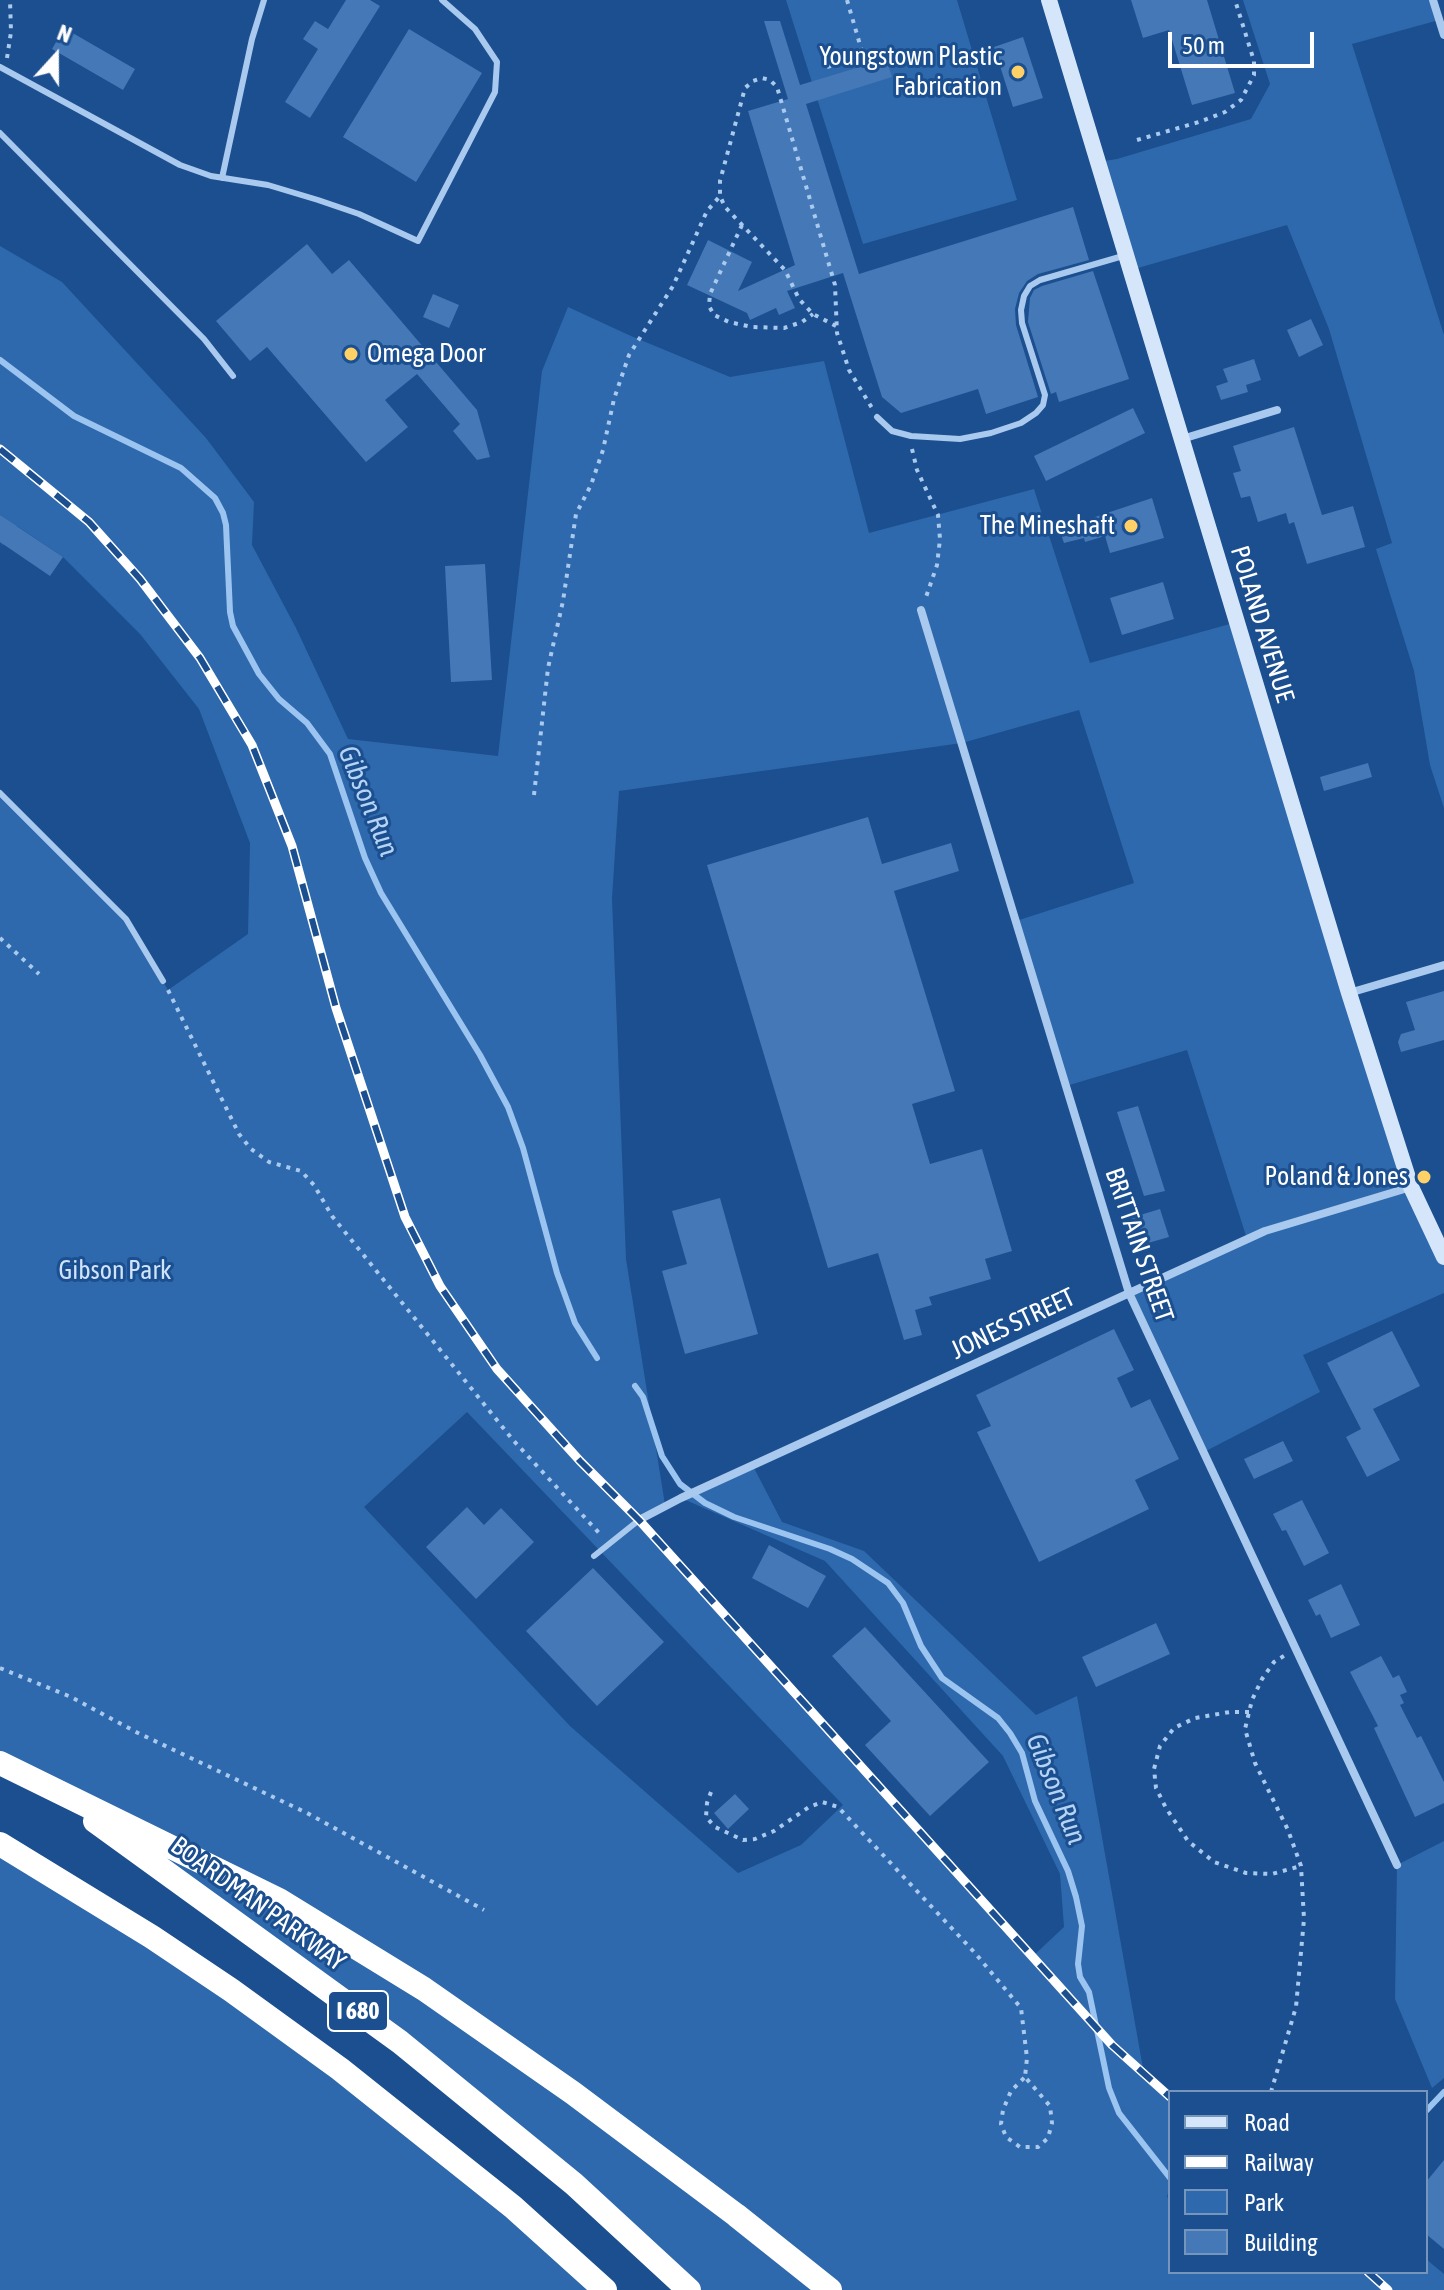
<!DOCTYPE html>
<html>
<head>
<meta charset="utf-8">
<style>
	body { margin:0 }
	#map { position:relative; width:1444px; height:2290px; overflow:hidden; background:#1b4f8f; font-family:"Asap Condensed",sans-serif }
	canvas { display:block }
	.legend { position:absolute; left:1168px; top:2090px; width:260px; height:184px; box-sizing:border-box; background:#1b4f8f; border:2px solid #7695bc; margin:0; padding:10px 14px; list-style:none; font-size:24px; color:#fff }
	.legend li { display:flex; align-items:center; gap:16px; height:40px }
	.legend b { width:40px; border:2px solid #7695bc }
	.north { position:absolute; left:16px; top:16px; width:80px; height:80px; -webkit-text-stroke:6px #1b4f8f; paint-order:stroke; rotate:21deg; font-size:22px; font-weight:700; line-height:32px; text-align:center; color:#fff }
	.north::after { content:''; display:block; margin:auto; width:28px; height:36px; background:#fff; clip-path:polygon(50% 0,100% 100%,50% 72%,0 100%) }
	.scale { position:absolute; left:1168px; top:32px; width:146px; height:36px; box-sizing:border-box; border:4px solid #fff; border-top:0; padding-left:10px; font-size:24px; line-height:28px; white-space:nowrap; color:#fff; -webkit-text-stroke:6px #1b4f8f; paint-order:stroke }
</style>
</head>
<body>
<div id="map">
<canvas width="1444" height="2290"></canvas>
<ul class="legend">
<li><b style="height:10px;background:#d6e6fa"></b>Road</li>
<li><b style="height:10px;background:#fff"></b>Railway</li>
<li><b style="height:22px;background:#2e69ad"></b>Park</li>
<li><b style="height:22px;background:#4478b7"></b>Building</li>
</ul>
<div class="north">N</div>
<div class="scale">50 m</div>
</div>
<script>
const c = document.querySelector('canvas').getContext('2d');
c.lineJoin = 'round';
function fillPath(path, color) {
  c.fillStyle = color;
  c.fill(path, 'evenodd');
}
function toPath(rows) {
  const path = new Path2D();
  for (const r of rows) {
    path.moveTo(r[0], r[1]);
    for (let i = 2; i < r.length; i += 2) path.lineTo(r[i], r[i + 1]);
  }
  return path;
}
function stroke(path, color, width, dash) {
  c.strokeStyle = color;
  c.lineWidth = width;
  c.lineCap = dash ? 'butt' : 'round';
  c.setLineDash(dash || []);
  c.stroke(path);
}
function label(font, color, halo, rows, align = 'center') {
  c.font = font + ' "Asap Condensed",sans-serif';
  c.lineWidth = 6;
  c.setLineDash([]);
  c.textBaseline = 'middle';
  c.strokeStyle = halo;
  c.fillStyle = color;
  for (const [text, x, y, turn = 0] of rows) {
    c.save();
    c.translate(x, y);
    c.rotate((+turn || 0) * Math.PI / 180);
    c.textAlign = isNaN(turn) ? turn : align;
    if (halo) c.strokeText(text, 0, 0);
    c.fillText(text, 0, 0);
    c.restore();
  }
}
fillPath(toPath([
	[786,0,957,0,1017,200,863,244],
	[1243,0,1433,0,1439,20,1352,44,1444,335,1444,808,1430,765,1414,671,1376,549,1392,543,1329,329,1287,225,1131,270,1098,162,1117,159,1251,119,1270,84],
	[0,246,62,282,206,438,254,502,252,545,296,628,348,739,498,756,542,371,568,307,631,336,730,377,824,361,869,533,1034,489,1090,663,1237,622,1349,993,1444,1257,1444,1293,1303,1355,1320,1392,1204,1452,1129,1293,1247,1239,1187,1050,1066,1086,1016,921,1134,883,1079,710,962,743,619,791,612,898,626,1259,665,1505,636,1522,1032,1957,1064,1927,1060,1874,1003,1756,825,1561,681,1498,753,1466,782,1522,864,1551,1036,1715,1077,1696,1144,2074,1170,2097,1170,2185,1167,2197,1170,2200,1170,2272,1426,2272,1426,2259,1444,2274,1444,2290,689,2290,574,2184,49,1786,0,1763,0,793,126,919,168,990,248,934,250,843,199,709,140,634,63,557,17,526,3,545,0,542,0,535,9,522,0,515],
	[467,1412,843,1805,801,1845,738,1873,570,1726,364,1507],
	[1444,1841,1444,2078,1432,2088,1395,1999,1397,1865],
	[0,1844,152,1937,605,2290,0,2290]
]), '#2e69ad');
stroke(toPath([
	[0,360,74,416,181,468,215,498,223,513,226,525,230,612,233,626,259,674,279,699,307,723,330,754,365,858,381,893,480,1055,508,1107,523,1148,557,1273,575,1323,597,1358],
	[635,1386,643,1397,662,1456,680,1484,705,1503,734,1517,830,1549,852,1559,888,1583,903,1603,921,1646,942,1678,998,1718,1010,1733,1022,1753,1035,1801,1068,1871,1076,1897,1082,1926,1078,1964,1080,1977,1089,1992,1109,2088,1119,2113,1170,2178],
	[1426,2111,1444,2092]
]), '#9cc4f0', 6);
fillPath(toPath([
	[346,0,370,0,380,6,310,118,285,102,318,49,303,39,315,21,328,29],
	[1131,0,1207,0,1235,93,1192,105,1169,30,1143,38],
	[764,21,780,21,800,85,886,59,892,77,806,104,859,274,1073,207,1089,260,1038,274,1027,281,1019,293,1015,309,1016,325,1038,397,986,414,978,389,901,413,882,397,843,273,787,291,795,308,779,315,776,308,750,320,747,313,687,285,708,240,752,262,738,291,795,265,748,111,788,99],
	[64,28,135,69,123,90,52,49],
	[409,29,482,73,416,182,343,137],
	[1023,37,1043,98,1013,107,994,47],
	[307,244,332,274,349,260,477,410,490,457,477,460,453,431,460,424,417,374,385,400,408,427,366,462,267,347,250,361,216,321],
	[1093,271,1129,379,1059,402,1056,392,1051,394,1028,322,1030,298,1034,290,1042,286],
	[433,294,459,305,449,328,423,317],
	[1311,319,1323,345,1299,357,1287,330],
	[1254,359,1261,380,1246,385,1248,392,1221,400,1216,386,1228,382,1223,369],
	[1133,408,1145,433,1046,481,1034,456],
	[1294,427,1322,515,1353,506,1365,547,1307,564,1294,522,1289,524,1286,513,1258,522,1250,496,1241,498,1233,473,1241,471,1233,446],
	[1152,498,1164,538,1110,553,1105,536,1085,542,1084,538,1064,543,1059,529],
	[0,515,63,557,50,576,0,542],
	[485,564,492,680,451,682,445,566],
	[1163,582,1174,619,1122,635,1110,598],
	[1368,763,1372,777,1324,791,1320,777],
	[868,817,882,864,951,843,959,871,894,891,955,1091,912,1104,930,1164,982,1149,1012,1251,985,1259,991,1279,929,1297,932,1305,915,1310,922,1335,904,1340,878,1253,828,1268,707,865],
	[1444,991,1444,1040,1401,1052,1398,1042,1401,1034,1415,1030,1406,1002],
	[1138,1106,1165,1191,1144,1196,1117,1112],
	[720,1198,758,1334,685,1354,662,1271,687,1264,672,1211],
	[1160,1209,1169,1237,1148,1243,1145,1232,1135,1235,1130,1218],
	[1114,1329,1134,1370,1117,1378,1131,1408,1150,1399,1179,1459,1135,1480,1149,1509,1039,1562,977,1432,991,1426,976,1395],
	[1392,1331,1420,1386,1373,1409,1400,1460,1367,1477,1346,1437,1361,1429,1327,1363],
	[1283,1441,1293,1461,1254,1479,1244,1459],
	[1302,1500,1329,1553,1304,1566,1286,1530,1282,1531,1273,1514],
	[467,1507,484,1525,501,1508,534,1542,476,1599,426,1547],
	[769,1545,826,1576,808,1608,752,1578],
	[593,1568,664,1642,597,1706,526,1631],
	[1341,1584,1360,1625,1331,1638,1320,1614,1316,1616,1308,1600],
	[1156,1623,1170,1654,1096,1687,1082,1657],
	[865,1627,989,1762,930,1816,865,1745,891,1721,832,1656],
	[1381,1656,1393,1678,1399,1675,1407,1692,1400,1695,1404,1703,1400,1705,1417,1738,1421,1736,1444,1782,1444,1803,1415,1817,1374,1728,1378,1726,1350,1672],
	[735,1794,749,1809,728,1829,714,1813],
	[1444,2160,1444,2249,1426,2234,1426,2182]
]), '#4478b7');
stroke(toPath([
	[847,0,863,55,879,50],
	[7,58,11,32,10,0],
	[827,67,863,55],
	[1137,140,1199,122,1225,112,1241,100,1254,75,1254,61,1235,0],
	[742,225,710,294,709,306,714,315,729,322,752,327,784,328,802,322,813,314],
	[836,326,813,314,799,299,785,270,725,207,720,196,720,181,745,88,753,81,762,78,770,80,777,87,835,285,837,333,849,370,872,408],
	[912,449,917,470,938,515,940,539,937,565,925,600],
	[534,795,548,668,563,601,576,514,591,485,603,450,614,399,629,355,673,286,707,211,720,196],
	[0,938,39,974],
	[168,990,239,1134,251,1149,269,1162,301,1171,314,1185,332,1216,513,1440,600,1534],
	[0,1668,71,1697,138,1733,307,1813,484,1910],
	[1249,1712,1230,1712,1195,1718,1174,1728,1160,1746,1154,1769,1156,1788,1166,1808,1188,1841,1214,1862,1246,1873,1272,1874,1301,1866],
	[711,1792,707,1803,706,1817,715,1827,743,1840,755,1839,774,1831,809,1807,822,1802,838,1807,975,1953,1021,2008,1027,2058,1025,2077,1050,2106,1052,2123,1048,2138,1038,2147,1020,2147,1006,2137,1001,2124,1003,2110,1011,2091,1025,2077],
	[1271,2092,1296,2007,1304,1919,1301,1866,1288,1830,1255,1763,1245,1729,1252,1700,1262,1679,1274,1662,1287,1654]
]), '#a9c9ee', 4, [4, 6]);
stroke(toPath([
	[0,67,180,165,211,176,268,185,318,200,359,214,418,241,495,92,497,62,475,29,442,0],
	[0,133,204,339,233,376],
	[222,178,252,39,264,0],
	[877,417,892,431,911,436,960,439,991,433,1021,423,1036,413,1043,405,1045,395,1022,323,1021,310,1024,296,1030,286,1040,280,1123,256],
	[0,793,126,919,163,981],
	[594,1556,639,1520]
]), '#a9c9ee', 6);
stroke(toPath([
	[1433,0,1444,35],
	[1182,439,1277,410],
	[921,610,1129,1293,1397,1865],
	[1349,993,1444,965],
	[639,1520,681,1498,1265,1231,1411,1187]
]), '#a9c9ee', 8);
stroke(toPath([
	[1049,0,1349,993,1411,1187,1444,1257]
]), '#d6e6fa', 16);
stroke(toPath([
	[0,1763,279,1900,424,1989,573,2093,736,2215,830,2290],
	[95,1821,400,2042,574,2184,689,2290],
	[0,1844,152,1937,231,1990,340,2069,513,2207,605,2290]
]), '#fff', 24);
const rail = toPath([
	[0,449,89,522,140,579,200,658,252,745,292,846,336,1008,405,1217,440,1286,497,1369,580,1461,639,1520,1112,2045,1170,2097],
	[1368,2272,1388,2290]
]);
stroke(rail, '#fff', 9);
stroke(rail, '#1b4f8f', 6, [18]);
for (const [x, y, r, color] of [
	[1018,72,8,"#ffd166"],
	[351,354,8,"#ffd166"],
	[1131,526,8,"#ffd166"],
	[1424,1177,8,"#ffd166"]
]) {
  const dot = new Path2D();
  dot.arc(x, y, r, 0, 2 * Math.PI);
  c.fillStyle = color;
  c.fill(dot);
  stroke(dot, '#1b4f8f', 3);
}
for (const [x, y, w] of [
	[358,2011,60]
]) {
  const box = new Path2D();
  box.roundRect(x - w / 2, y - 20, w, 40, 6);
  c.fillStyle = '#1b4f8f';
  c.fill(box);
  stroke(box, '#fff', 2);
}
label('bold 24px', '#fff', null, [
	["I 680",358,2011]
]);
label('26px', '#fff', '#1b4f8f', [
	["Youngstown Plastic",1002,57],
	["Fabrication",1002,87],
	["Omega Door",367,354,"left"],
	["The Mineshaft",1115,526],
	["Poland & Jones",1408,1177]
], 'right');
label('26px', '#fff', '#1b4f8f', [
	["POLAND AVENUE",1262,624,73],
	["BRITTAIN STREET",1139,1245,71],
	["JONES STREET",1013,1324,-25],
	["BOARDMAN PARKWAY",258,1904,36]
]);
label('26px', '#cfe3fa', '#1b4f8f', [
	["Gibson Park",115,1271]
]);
label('italic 28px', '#b5d3f5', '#1b4f8f', [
	["Gibson Run",368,801,68],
	["Gibson Run",1056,1789,68]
]);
</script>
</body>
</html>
